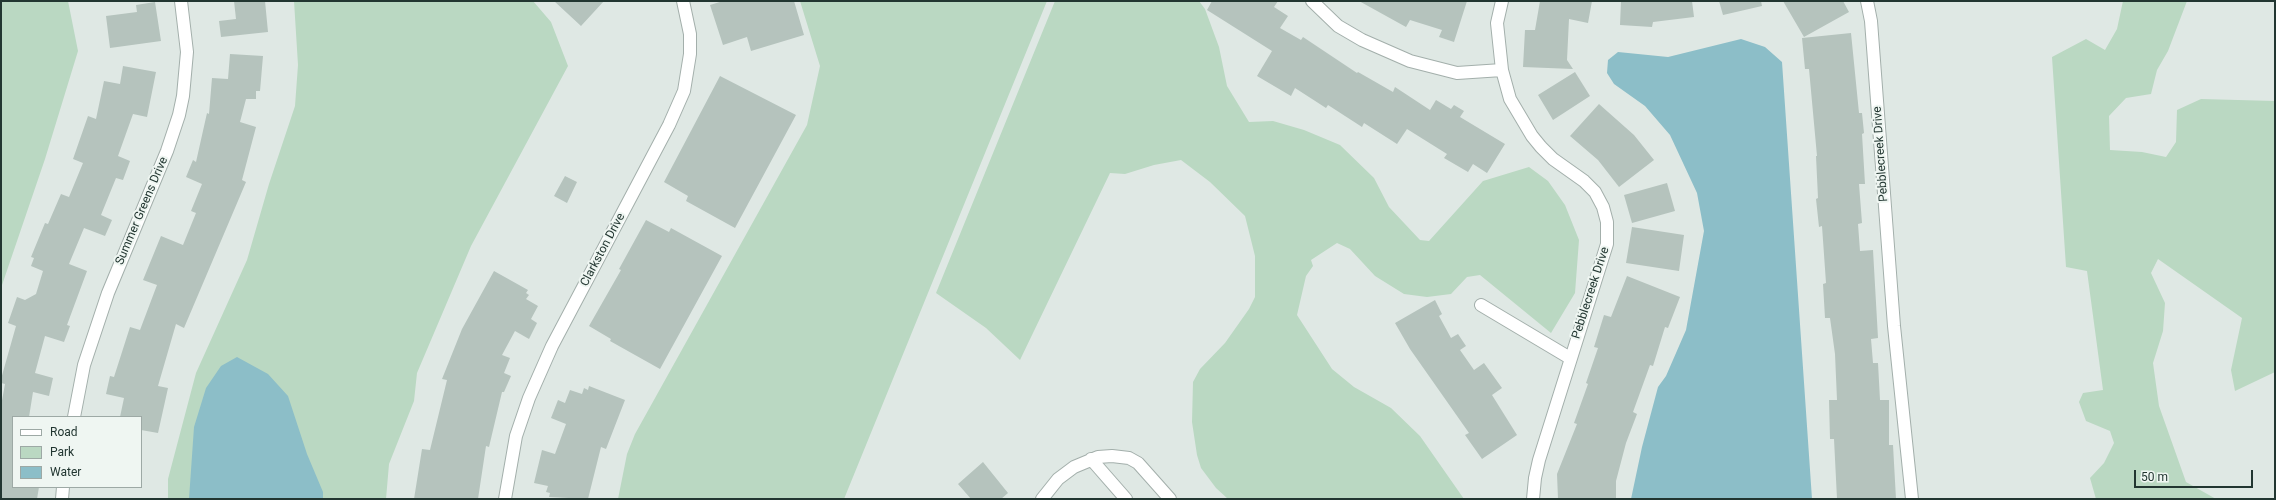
<!DOCTYPE html>
<html>
<head>
<meta charset="utf-8">
<style>
	body { margin:0 }
	#map { position:relative; width:2276px; height:500px; overflow:hidden; background:#dfe8e4; font-family:Roboto,sans-serif }
	canvas { display:block }
	.frame { position:absolute; inset:0; border:2px solid #223631; pointer-events:none }
	.legend { position:absolute; left:12px; top:416px; width:130px; height:72px; box-sizing:border-box; background:#eff6f2; border:1px solid #9da9a5; margin:0; padding:5px 7px; list-style:none; font-size:12px; color:#223631 }
	.legend li { display:flex; align-items:center; gap:8px; height:20px }
	.legend b { width:20px; border:1px solid #9da9a5 }
	.scale { position:absolute; left:2134px; top:470px; width:119px; height:18px; box-sizing:border-box; border:2px solid #223631; border-top:0; padding-left:5px; font-size:12px; line-height:14px; white-space:nowrap; color:#223631; -webkit-text-stroke:3px #eff6f2; paint-order:stroke }
</style>
</head>
<body>
<div id="map">
<canvas width="2276" height="500"></canvas>
<div class="frame"></div>
<ul class="legend">
<li><b style="height:5px;background:#fff"></b>Road</li>
<li><b style="height:11px;background:#bad8c2"></b>Park</li>
<li><b style="height:11px;background:#8cbec8"></b>Water</li>
</ul>
<div class="scale">50 m</div>
</div>
<script>
const c = document.querySelector('canvas').getContext('2d');
c.lineJoin = 'round';
function fillPath(path, color) {
  c.fillStyle = color;
  c.fill(path, 'evenodd');
}
function toPath(rows) {
  const path = new Path2D();
  for (const r of rows) {
    path.moveTo(r[0], r[1]);
    for (let i = 2; i < r.length; i += 2) path.lineTo(r[i], r[i + 1]);
  }
  return path;
}
function stroke(path, color, width, dash) {
  c.strokeStyle = color;
  c.lineWidth = width;
  c.lineCap = dash ? 'butt' : 'round';
  c.setLineDash(dash || []);
  c.stroke(path);
}
function label(font, color, halo, rows, align = 'center') {
  c.font = font + ' Roboto,sans-serif';
  c.lineWidth = 4;
  c.setLineDash([]);
  c.textBaseline = 'middle';
  c.strokeStyle = halo;
  c.fillStyle = color;
  for (const [text, x, y, turn = 0] of rows) {
    c.save();
    c.translate(x, y);
    c.rotate((+turn || 0) * Math.PI / 180);
    c.textAlign = isNaN(turn) ? turn : align;
    if (halo) c.strokeText(text, 0, 0);
    c.fillText(text, 0, 0);
    c.restore();
  }
}
fillPath(toPath([
	[1,1,68,1,78,51,45,159,1,288],
	[294,1,533,1,551,22,568,66,471,246,417,373,414,401,389,464,386,499,168,499,168,479,196,373,247,260,269,184,295,106,298,65],
	[800,1,1047,1,844,499,618,499,627,454,635,434,807,125,820,66],
	[1055,1,1199,1,1205,9,1219,47,1227,86,1249,122,1273,121,1304,130,1340,145,1374,178,1389,207,1420,240,1429,241,1483,181,1529,167,1548,181,1565,205,1579,240,1575,293,1551,333,1480,275,1467,277,1451,294,1427,297,1404,294,1375,276,1350,249,1337,243,1311,260,1313,266,1306,276,1297,315,1332,369,1354,387,1391,408,1420,436,1464,499,1228,499,1216,488,1201,468,1197,455,1192,422,1193,382,1200,369,1225,343,1249,309,1255,297,1255,256,1245,216,1210,182,1181,160,1154,165,1125,174,1110,173,1020,360,986,328,936,293],
	[2123,1,2187,1,2168,51,2157,70,2151,94,2126,98,2109,116,2110,150,2142,152,2166,157,2176,142,2177,110,2201,99,2275,101,2275,372,2235,391,2231,370,2242,318,2158,259,2151,273,2165,303,2163,331,2153,363,2159,406,2186,482,2216,499,2096,499,2090,478,2104,463,2114,443,2110,431,2086,421,2079,402,2083,393,2103,390,2087,271,2066,267,2052,57,2086,39,2105,50,2117,29]
]), '#bad8c2');
fillPath(toPath([
	[1741,39,1765,47,1782,62,1812,499,1631,499,1642,447,1658,387,1666,376,1686,330,1704,231,1697,193,1670,135,1645,106,1614,84,1607,73,1608,60,1618,52,1668,57],
	[237,357,268,374,288,396,307,454,323,492,323,499,189,499,194,427,206,388,221,366]
]), '#8cbec8');
fillPath(toPath([
	[234,1,265,1,268,32,221,37,219,21,236,19],
	[554,1,604,1,581,26],
	[723,1,794,1,804,35,751,51,747,37,723,45,710,5],
	[1212,1,1278,1,1274,7,1288,16,1280,28,1301,40,1303,37,1357,73,1358,72,1393,92,1395,87,1430,110,1436,100,1451,109,1454,105,1464,111,1460,117,1505,144,1487,173,1473,164,1468,172,1444,158,1447,154,1407,129,1397,144,1364,123,1362,127,1328,105,1326,108,1295,88,1291,96,1257,76,1272,51,1207,10],
	[1359,1,1467,1,1454,42,1439,37,1442,30,1410,20,1406,27],
	[1540,1,1592,1,1588,23,1569,19,1567,60,1573,69,1523,67,1525,30,1535,30],
	[1621,1,1692,1,1694,17,1653,22,1652,27,1620,25],
	[1719,1,1761,1,1762,6,1723,15],
	[1783,1,1843,1,1849,12,1804,37],
	[155,2,161,41,110,48,106,16,137,12,136,5],
	[1851,33,1859,113,1862,113,1864,133,1862,134,1865,184,1859,184,1862,223,1858,224,1860,251,1873,250,1878,338,1871,339,1873,363,1878,363,1880,400,1889,400,1889,445,1893,445,1896,499,1837,499,1834,439,1830,439,1829,400,1837,400,1835,354,1830,318,1825,318,1823,284,1826,283,1822,226,1819,227,1816,199,1818,198,1816,156,1817,156,1809,69,1805,69,1802,38],
	[230,54,263,56,260,91,256,91,256,99,246,99,240,122,256,127,242,180,246,182,184,328,176,324,158,386,168,388,158,433,141,430,141,417,120,417,124,398,106,394,110,376,114,377,130,327,140,330,157,285,143,280,161,236,183,245,196,213,191,211,202,184,186,177,193,160,196,162,207,113,209,114,212,78,228,79],
	[123,66,156,72,147,117,133,114,118,156,130,161,123,180,116,178,101,215,112,220,105,236,84,228,69,264,87,271,67,325,70,326,64,342,45,336,35,373,53,378,49,396,33,392,29,417,13,417,13,487,39,487,37,499,1,499,1,406,5,384,1,383,1,379,16,326,8,323,17,297,25,300,36,294,43,271,31,266,34,258,31,257,45,223,48,224,61,194,69,197,83,163,73,159,88,116,96,119,104,81,120,84],
	[1575,72,1590,96,1553,120,1538,95],
	[720,76,796,115,735,228,686,201,688,196,664,182],
	[1599,104,1634,135,1654,160,1619,187,1598,160,1570,136],
	[565,176,577,182,567,203,554,196],
	[1667,183,1675,211,1632,223,1624,195],
	[646,220,669,232,671,228,722,256,660,369,610,341,611,339,589,326,621,270,619,269],
	[1632,227,1684,235,1679,271,1626,263],
	[494,271,528,290,526,293,529,295,526,299,538,306,531,319,537,323,529,339,515,331,502,355,510,358,504,373,511,376,504,392,502,392,489,447,486,446,478,499,414,499,422,449,430,450,447,380,442,379,462,329],
	[1627,276,1680,297,1668,328,1665,327,1653,366,1650,365,1633,412,1637,414,1626,443,1616,481,1616,499,1558,499,1557,474,1577,424,1574,423,1588,384,1586,383,1598,348,1594,347,1604,315,1611,317],
	[1435,300,1442,314,1439,316,1451,338,1458,334,1466,346,1460,350,1474,370,1484,363,1502,388,1492,395,1517,435,1482,459,1465,435,1469,433,1410,349,1395,323],
	[589,386,625,400,606,449,601,447,588,499,549,497,550,493,546,492,548,486,534,483,542,450,555,454,566,424,551,418,558,400,565,403,570,390,582,394,584,388,588,390],
	[983,462,1008,493,1001,499,971,499,958,484]
]), '#b5c3bd');
const minor = toPath([
	[1312,1,1338,26,1362,40,1410,61,1457,73,1502,70],
	[1502,1,1497,23,1502,70,1510,99,1532,136,1541,147,1553,159,1584,181,1595,192,1603,207,1607,222,1607,244,1539,460,1535,478,1533,499],
	[1867,1,1871,21,1894,326,1912,499],
	[1481,305,1570,358],
	[74,417,84,365,108,293,167,151,179,115,183,96,187,52,181,1],
	[1091,459,1126,499],
	[62,499,63,487],
	[505,499,516,436,529,398,552,346,669,125,684,91,690,54,690,34,683,1],
	[1042,499,1058,479,1074,467,1098,457,1112,456,1129,458,1138,463,1170,499]
]);
stroke(minor, '#a3afab', 14);
stroke(minor, '#fff', 12);
label('12px', '#223631', '#eff6f2', [
	["Pebblecreek Drive",1881,154,-94],
	["Summer Greens Drive",142,211,-67],
	["Clarkston Drive",603,250,-62],
	["Pebblecreek Drive",1591,293,-72]
]);
</script>
</body>
</html>
